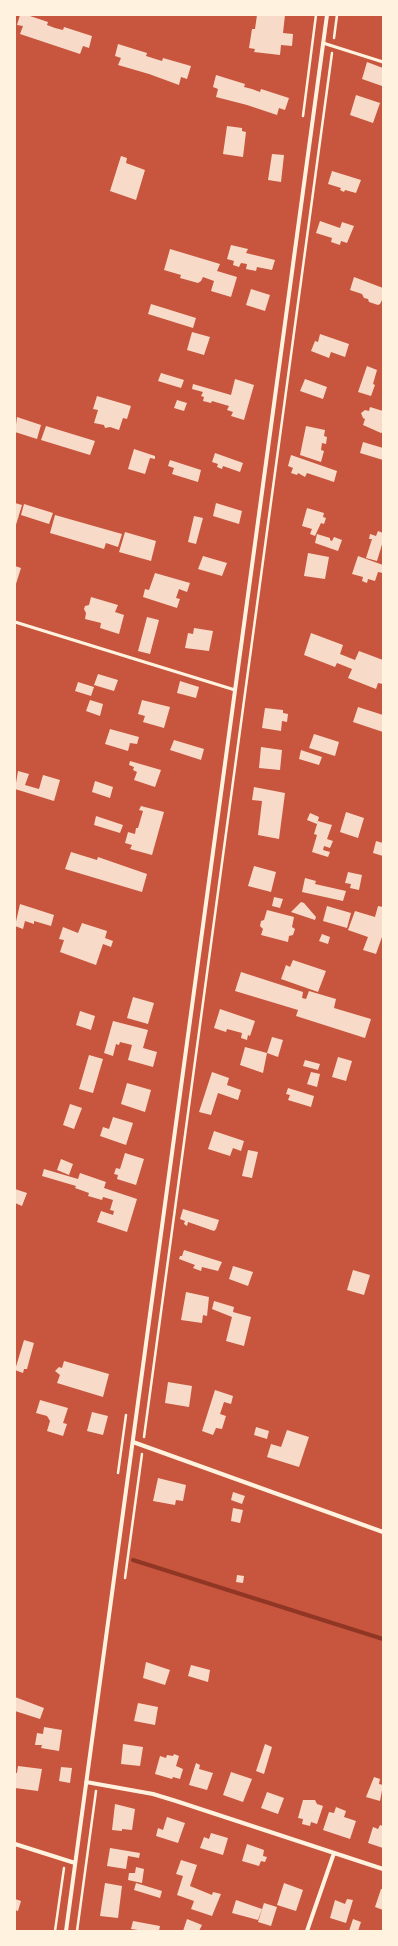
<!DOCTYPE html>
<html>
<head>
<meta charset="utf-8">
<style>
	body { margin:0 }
	#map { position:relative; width:398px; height:1946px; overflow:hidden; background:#c8553d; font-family:"Nunito Sans",sans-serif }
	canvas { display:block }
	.frame { position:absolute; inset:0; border:16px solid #fff3e0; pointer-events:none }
</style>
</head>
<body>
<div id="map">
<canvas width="398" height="1946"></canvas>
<div class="frame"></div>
</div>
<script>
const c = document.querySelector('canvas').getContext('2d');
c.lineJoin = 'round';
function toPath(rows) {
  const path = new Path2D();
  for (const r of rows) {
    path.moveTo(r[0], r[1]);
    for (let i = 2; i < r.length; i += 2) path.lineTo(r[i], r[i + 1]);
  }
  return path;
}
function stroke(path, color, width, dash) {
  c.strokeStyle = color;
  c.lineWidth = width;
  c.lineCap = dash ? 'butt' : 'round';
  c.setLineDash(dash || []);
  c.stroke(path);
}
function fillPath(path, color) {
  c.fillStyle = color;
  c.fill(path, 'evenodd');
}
stroke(toPath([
	[133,1560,383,1639]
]), '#8f3625', 4);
fillPath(toPath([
	[20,15,27,15,48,22,47,25,55,28,63,30,64,27,92,36,89,48,83,46,80,54,20,34,23,26,17,25],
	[257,15,285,15,283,33,293,34,292,46,281,45,280,55,254,52,255,49,249,48,252,29,255,29],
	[118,44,147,53,146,56,162,61,163,58,191,66,187,79,181,77,179,85,149,74,118,65,121,58,115,56],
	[367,62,383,68,382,86,362,79],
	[216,75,245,84,244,87,252,89,260,92,261,89,289,98,285,110,279,108,277,115,247,105,216,97,218,89,213,87],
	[356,95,380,103,373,123,350,115],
	[227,126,242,128,242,131,246,132,243,157,223,154],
	[272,154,284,155,281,182,268,180],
	[121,156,127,158,126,163,145,170,136,200,110,191],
	[332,171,361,180,356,193,345,190,344,192,340,190,341,188,328,184],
	[320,221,340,228,342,222,354,226,347,243,341,241,340,245,331,242,332,238,316,233],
	[231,245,248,249,246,253,275,260,272,270,257,267,256,271,246,269,247,264,241,263,239,267,233,265,234,261,227,259],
	[170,249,220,264,217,271,237,277,231,297,211,291,214,281,203,277,201,281,198,283,180,278,181,275,164,270],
	[354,277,383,288,383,300,382,300,380,304,378,305,369,302,368,299,364,298,362,294,350,290],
	[251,289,270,295,265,311,246,305],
	[151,304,196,318,193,328,148,314],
	[192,332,210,337,204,355,187,350],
	[320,334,349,344,345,357,331,352,329,358,311,351,315,341,318,342],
	[367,366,377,370,373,384,375,385,371,396,358,392],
	[161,373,184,380,181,388,158,381],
	[235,379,254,385,244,420,231,416,233,412,227,410,229,406,212,401,211,403,203,401,204,397,201,396,203,392,192,389,193,384,231,395],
	[305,379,327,387,323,399,300,391],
	[97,396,131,406,127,419,123,418,119,430,110,427,105,428,104,425,94,423,98,410,93,409],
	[177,400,187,403,184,411,174,408],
	[370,407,383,411,383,432,381,433,363,425,365,419,363,418,361,413,365,410,369,411],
	[17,417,41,425,37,439,15,432],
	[46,426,95,441,90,455,41,440],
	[306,426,325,430,324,436,327,437,326,444,322,443,321,450,324,451,321,462,300,455],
	[363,442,383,448,383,460,360,453],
	[134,449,155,456,155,459,150,458,145,474,128,469],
	[215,453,243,463,240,472,223,466,222,469,217,467,218,464,212,462],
	[291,455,337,471,334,482,307,473,305,477,298,473,297,475,291,473,293,468,288,466],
	[170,460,201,470,198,482,172,474,174,468,168,466],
	[15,503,22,505,15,528],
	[216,503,242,511,239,524,213,516],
	[24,504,53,513,49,524,21,515],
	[307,508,324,513,323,517,326,518,324,524,321,523,315,536,310,534,312,529,302,526],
	[55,515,122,534,118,547,106,543,104,549,50,533],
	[194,516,203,518,196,544,188,542],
	[378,531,383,533,383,541,377,561,366,558,372,539,369,539,370,534,376,536],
	[125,532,156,541,151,561,119,552],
	[317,534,330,538,330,540,332,541,334,537,342,540,338,551,315,543],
	[308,553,329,557,325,579,304,576],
	[203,556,227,563,222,576,198,569],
	[358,556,383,565,383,573,378,572,375,581,368,579,367,583,362,581,363,577,352,574],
	[15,566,21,568,15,587],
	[155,573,190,583,187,592,179,589,176,598,180,599,177,608,143,597,145,589,149,590],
	[91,597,118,605,115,612,124,615,119,634,100,628,101,623,85,619,86,613,84,609,85,606,89,605],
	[147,617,159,620,150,654,138,651],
	[194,628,213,631,209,651,185,648,188,633,193,634],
	[311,633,343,645,340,654,355,660,359,651,383,660,383,684,378,683,376,689,348,678,352,669,337,663,335,667,304,655],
	[98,674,118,680,114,691,94,685],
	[180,681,199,687,196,698,177,693],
	[78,682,94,687,91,696,75,691],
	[90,700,103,704,100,716,86,711],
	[142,700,170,707,164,728,143,722,145,716,138,714],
	[358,707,383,715,383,732,353,722],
	[265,708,283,710,283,713,288,714,287,722,282,721,281,731,262,728],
	[110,729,139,737,137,744,130,743,128,751,105,744],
	[314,734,339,742,335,756,309,748],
	[174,740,204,749,201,760,170,750],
	[261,747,282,750,280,770,259,768],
	[301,750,322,757,319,765,299,759],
	[130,761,161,770,155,787,134,780,137,772,133,770,134,767,129,765],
	[18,771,29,774,25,785,39,789,43,775,60,780,54,801,15,789],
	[95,781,113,787,110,798,92,792],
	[254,787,285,793,279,839,258,835,262,801,252,800],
	[141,806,164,812,152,855,130,849,132,845,125,843,128,832,135,834,136,828,138,828,143,811,139,810],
	[346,812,364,818,358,838,340,832],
	[310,813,319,817,317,824,307,820],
	[96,816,123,825,120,833,94,825],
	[318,821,332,825,327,839,333,841,330,848,324,846,323,850,330,852,328,857,312,852,317,835,314,834],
	[376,841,383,843,383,856,373,853],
	[71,852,97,860,98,857,147,874,142,892,65,869],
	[254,866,276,872,271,892,248,886],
	[348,872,362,875,359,890,350,888,351,884,345,883],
	[305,878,316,881,315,884,346,891,343,901,302,892],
	[274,897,283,899,280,908,272,906],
	[301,902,304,903,316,917,315,920,291,912],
	[20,904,54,915,51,926,34,921,34,924,25,921,23,929,15,926],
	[327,906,351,913,347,928,323,921],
	[378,906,383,907,383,934,376,954,363,950,368,937,348,930,355,911,375,917],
	[267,910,294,917,292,927,295,929,293,935,289,936,288,942,261,935,263,929,260,926,261,921,264,920],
	[82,923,107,931,105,938,113,941,111,947,103,944,96,965,60,952,64,940,59,939,63,927,78,933],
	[322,934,330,937,328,944,319,941],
	[293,960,326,971,318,992,281,979,286,965,290,967],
	[241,972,303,992,302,998,306,999,309,991,336,999,334,1008,371,1019,365,1038,296,1016,298,1010,235,991],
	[133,997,154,1003,148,1024,127,1018],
	[220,1009,255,1021,250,1036,248,1035,247,1040,241,1038,242,1033,227,1029,226,1032,214,1028],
	[80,1011,95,1016,91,1030,76,1025],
	[113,1021,148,1030,143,1048,157,1052,153,1067,128,1060,132,1045,120,1042,119,1045,116,1044,113,1056,104,1053],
	[272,1037,283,1040,278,1057,267,1053,263,1073,240,1065,245,1047,267,1053],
	[89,1055,103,1059,93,1093,79,1089],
	[338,1057,352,1061,346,1081,332,1077],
	[305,1060,320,1064,318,1070,303,1066],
	[212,1072,229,1078,227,1085,241,1090,238,1100,218,1093,211,1115,199,1112],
	[311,1072,320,1074,317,1087,307,1084],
	[127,1083,151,1090,145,1112,121,1104],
	[288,1088,314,1096,311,1107,288,1100,290,1095,286,1094],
	[70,1104,82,1108,74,1129,63,1125],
	[113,1117,133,1123,126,1145,100,1136,103,1127,109,1129],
	[214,1131,244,1141,241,1151,233,1148,230,1156,208,1149],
	[248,1150,258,1152,252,1178,242,1176],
	[125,1153,144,1159,136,1185,117,1179,118,1175,114,1174,116,1168,120,1169],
	[61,1159,73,1164,69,1175,57,1170],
	[44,1169,78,1179,80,1173,106,1182,104,1188,137,1199,127,1232,97,1222,101,1211,113,1215,114,1211,110,1210,113,1200,103,1197,102,1200,88,1196,89,1193,75,1188,76,1186,42,1176],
	[15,1189,27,1193,22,1206,15,1203],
	[183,1209,219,1220,216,1229,214,1231,188,1222,187,1226,184,1224,185,1221,180,1219],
	[184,1250,222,1262,218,1271,202,1267,201,1271,193,1268,195,1265,179,1259,180,1256,182,1256],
	[233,1266,253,1272,248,1286,229,1279],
	[353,1270,370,1275,364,1295,347,1290],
	[186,1292,209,1297,207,1316,203,1315,202,1323,181,1320],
	[214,1301,234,1307,233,1312,251,1317,244,1346,226,1341,232,1317,212,1309],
	[24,1340,34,1343,27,1369,24,1369,23,1373,15,1370],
	[64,1361,109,1374,103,1397,57,1383,60,1375,55,1371,59,1367,62,1368],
	[168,1382,192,1386,189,1407,165,1403],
	[215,1390,233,1396,231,1404,224,1402,220,1414,226,1416,222,1429,216,1428,213,1435,202,1431],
	[40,1400,68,1408,63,1423,67,1424,63,1436,47,1431,50,1421,47,1416,36,1413],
	[92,1412,108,1416,103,1435,87,1431],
	[256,1427,269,1431,267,1439,254,1435],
	[287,1430,309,1437,299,1467,267,1457,271,1444,281,1447],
	[158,1478,186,1485,183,1501,176,1500,175,1505,153,1501],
	[233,1492,245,1496,242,1504,231,1500],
	[233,1508,243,1510,240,1523,231,1521],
	[237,1575,244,1576,243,1583,236,1582],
	[146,1662,170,1670,165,1685,143,1678],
	[191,1665,210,1670,208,1682,188,1676],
	[15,1697,44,1708,40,1719,15,1711],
	[138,1703,158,1707,155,1725,134,1721],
	[44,1727,62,1730,59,1751,41,1748,42,1745,35,1745,37,1733,43,1734],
	[123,1744,143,1747,140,1766,121,1764],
	[265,1744,272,1747,264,1774,256,1771],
	[174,1754,179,1756,176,1766,183,1769,180,1779,173,1777,172,1779,155,1774,160,1756,166,1758,167,1755,173,1756],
	[196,1763,200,1765,199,1769,213,1773,207,1790,189,1785],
	[18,1766,42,1769,38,1791,15,1788,15,1773,17,1773],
	[61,1767,72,1768,70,1783,59,1781],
	[231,1772,252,1779,243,1802,223,1795],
	[374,1777,380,1779,379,1784,383,1785,380,1801,366,1797],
	[267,1792,284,1798,278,1814,261,1808],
	[303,1800,315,1800,317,1804,323,1806,317,1824,311,1822,310,1826,302,1824,303,1819,298,1818],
	[115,1804,135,1809,132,1830,122,1829,122,1831,112,1830],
	[336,1807,346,1811,344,1817,356,1821,350,1839,323,1830,329,1812,334,1813],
	[167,1817,185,1823,178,1843,156,1836,158,1828,163,1830],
	[380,1825,383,1826,383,1848,368,1843,373,1827,378,1829],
	[211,1833,228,1838,223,1855,200,1848,204,1837,209,1839],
	[247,1844,264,1850,263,1856,267,1857,265,1862,261,1861,259,1866,242,1861],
	[110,1848,140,1853,139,1858,128,1856,126,1869,107,1866],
	[181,1860,197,1865,190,1886,212,1895,213,1892,221,1894,212,1916,191,1909,194,1901,177,1895,183,1876,176,1874],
	[136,1867,144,1869,142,1883,128,1880,129,1873,135,1873],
	[105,1883,122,1886,118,1918,100,1916],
	[136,1883,162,1891,160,1898,134,1890],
	[284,1883,303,1890,296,1911,277,1905],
	[381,1889,383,1889,383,1910,375,1907],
	[15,1899,21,1901,18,1911,15,1910],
	[347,1899,353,1900,346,1923,330,1918,335,1900,345,1904],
	[236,1900,262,1909,258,1920,232,1913],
	[264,1903,277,1907,271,1926,258,1922],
	[187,1919,202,1925,199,1931,183,1931],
	[353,1919,361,1922,358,1931,349,1931],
	[133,1921,160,1926,159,1931,138,1931,138,1930,131,1929]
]), '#f7dbc8');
stroke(toPath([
	[334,38,337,15],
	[303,116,316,15],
	[144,1437,332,53],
	[118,1473,126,1415],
	[125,1578,142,1454],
	[55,1931,64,1868],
	[77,1931,96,1791]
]), '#fff3e0', 2.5);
stroke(toPath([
	[323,43,383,62],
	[15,622,235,690]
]), '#fff3e0', 3);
stroke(toPath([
	[133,1442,383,1532],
	[86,1782,153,1794,176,1801,383,1869],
	[15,1844,75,1863],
	[66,1931,327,15],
	[307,1931,334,1853]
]), '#fff3e0', 4);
</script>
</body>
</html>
